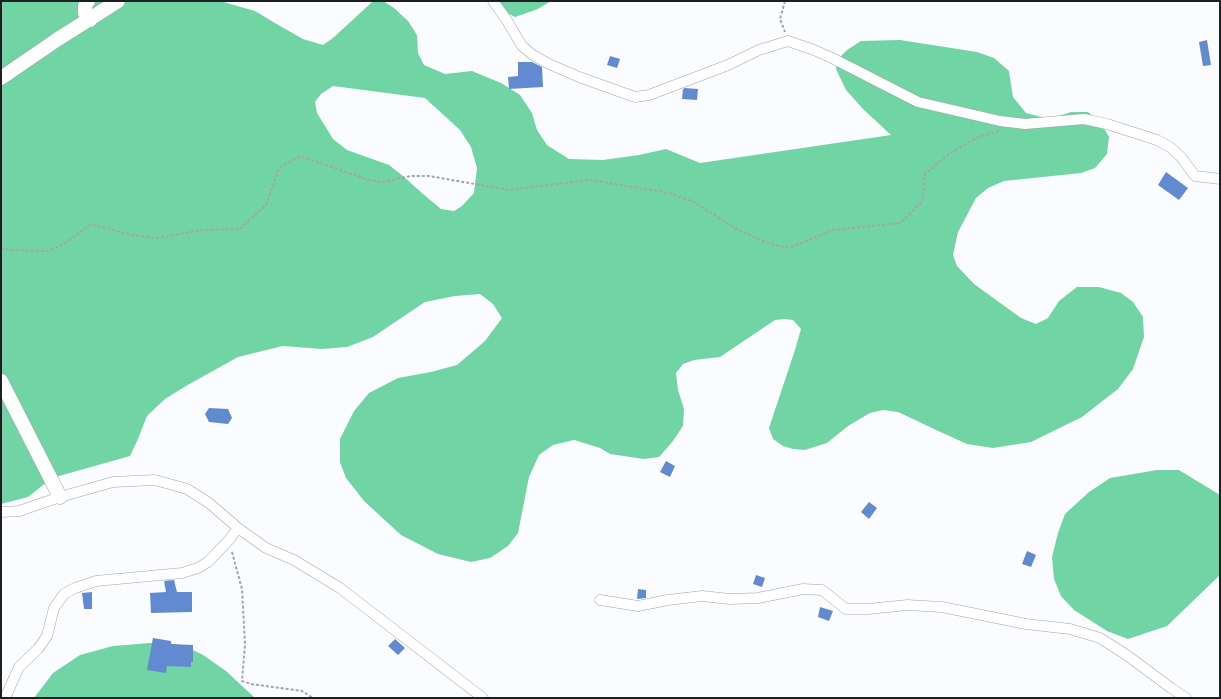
<!DOCTYPE html>
<html>
<head>
<meta charset="utf-8">
<style>
	body { margin:0 }
	#map { position:relative; width:1221px; height:699px; overflow:hidden; background:#fafcff; font-family:"Roboto Condensed",sans-serif }
	canvas { display:block }
	.frame { position:absolute; inset:0; border:2px solid #1e1f21; pointer-events:none }
</style>
</head>
<body>
<div id="map">
<canvas width="1221" height="699"></canvas>
<div class="frame"></div>
</div>
<script>
const c = document.querySelector('canvas').getContext('2d');
c.lineJoin = 'round';
function fillPath(path, color) {
  c.fillStyle = color;
  c.fill(path, 'evenodd');
}
function toPath(rows) {
  const path = new Path2D();
  for (const r of rows) {
    path.moveTo(r[0], r[1]);
    for (let i = 2; i < r.length; i += 2) path.lineTo(r[i], r[i + 1]);
  }
  return path;
}
function stroke(path, color, width, dash) {
  c.strokeStyle = color;
  c.lineWidth = width;
  c.lineCap = dash ? 'butt' : 'round';
  c.setLineDash(dash || []);
  c.stroke(path);
}
fillPath(toPath([
	[1,1,220,1,255,11,280,26,303,39,323,45,333,38,371,3,374,1,383,1,394,8,408,21,417,35,418,53,424,65,445,74,472,71,501,83,520,95,532,113,537,130,547,145,569,159,603,160,639,155,666,149,700,163,891,135,863,109,846,90,836,69,837,60,847,50,861,41,900,40,977,52,994,58,1009,71,1013,97,1026,113,1049,119,1071,112,1088,112,1101,123,1109,137,1107,154,1095,168,1081,173,1004,181,988,188,976,198,958,232,953,255,957,266,974,284,1021,318,1036,324,1048,318,1059,301,1077,287,1099,287,1121,293,1133,302,1143,317,1144,337,1133,369,1118,389,1082,417,1031,442,993,448,967,444,936,430,913,419,898,412,883,410,870,413,848,426,827,443,805,450,793,449,783,446,773,439,769,428,795,350,801,329,793,320,785,319,775,320,720,357,694,360,683,364,676,373,678,390,684,409,683,426,673,441,659,457,644,459,610,454,600,448,574,440,553,445,539,455,529,477,518,533,508,546,490,558,471,562,438,554,401,535,364,501,346,478,340,462,340,439,354,411,369,393,398,378,431,372,457,365,485,341,502,318,493,304,480,294,455,296,425,302,373,337,347,347,322,349,283,346,238,357,186,386,165,399,147,416,138,439,130,456,52,478,28,497,1,504],
	[333,86,425,98,460,130,471,147,477,168,474,193,462,206,454,211,441,209,423,194,403,176,389,165,347,150,333,139,317,113,315,102,321,94],
	[493,1,551,1,538,9,515,17,497,8],
	[1157,470,1179,470,1220,495,1220,575,1167,626,1128,639,1107,631,1074,610,1061,596,1054,579,1052,557,1058,533,1065,514,1089,492,1110,478],
	[162,642,185,646,203,655,226,671,255,698,34,698,53,673,80,655,113,646]
]), '#71d4a5');
fillPath(toPath([
	[1207,40,1211,65,1203,66,1199,42],
	[610,56,620,59,617,68,607,65],
	[518,62,532,62,542,67,543,87,509,89,508,77,518,76],
	[685,88,698,89,697,100,682,99,683,89],
	[1166,172,1188,188,1179,200,1158,185],
	[209,408,228,409,232,418,228,424,209,422,205,414],
	[666,461,675,466,670,477,660,472],
	[869,502,877,508,869,519,861,512],
	[1027,551,1036,555,1031,567,1022,564],
	[756,575,765,578,762,587,753,584],
	[174,580,177,592,192,592,192,612,151,613,150,593,166,592,164,581],
	[638,589,646,590,646,598,637,599],
	[92,592,92,609,84,609,82,593],
	[820,607,833,611,829,621,818,617],
	[153,638,171,641,171,644,193,645,193,662,191,662,191,667,167,666,166,673,147,670],
	[395,639,405,648,398,655,388,646]
]), '#628ad0');
const street = toPath([
	[493,1,506,19,522,46,533,55,549,64,579,77,635,97,649,95,728,65,759,50,788,41,814,50,832,58,918,102,1000,121,1025,124,1084,119,1107,124,1157,140,1170,147,1181,157,1195,176,1220,179],
	[1,512,19,511,60,497,113,482,155,480,187,489,209,503,238,528,266,548,294,560,340,588,483,698],
	[600,600,638,606,668,600,702,596,730,599,758,598,803,589,822,590,846,609,868,609,907,605,942,607,1026,624,1070,629,1100,638,1128,656,1171,688,1186,698],
	[5,698,19,667,38,649,47,636,54,608,64,594,75,588,96,581,182,573,198,568,208,562,229,540,238,528]
]);
const secondary = toPath([
	[88,1,85,6,85,13,90,20],
	[1,78,58,39,118,1],
	[1,381,60,497]
]);
stroke(street, '#a0a3a9', 11);
stroke(secondary, '#a0a3a9', 15);
stroke(toPath([
	[785,1,780,19,785,32],
	[1,248,11,250,48,251,64,244,91,224,132,235,157,238,202,230,240,229,266,205,279,168,300,156,369,180,383,182,411,176,429,176,509,190,590,180,669,193,694,202,738,230,771,244,789,248,833,230,900,223,922,202,925,174,949,154,976,138,999,131],
	[232,552,242,589,245,644,242,681,251,684,302,691,313,698]
]), '#a3a5a7', 2, [3, 2]);
stroke(street, '#fff', 10);
stroke(secondary, '#fff', 14);
</script>
</body>
</html>
